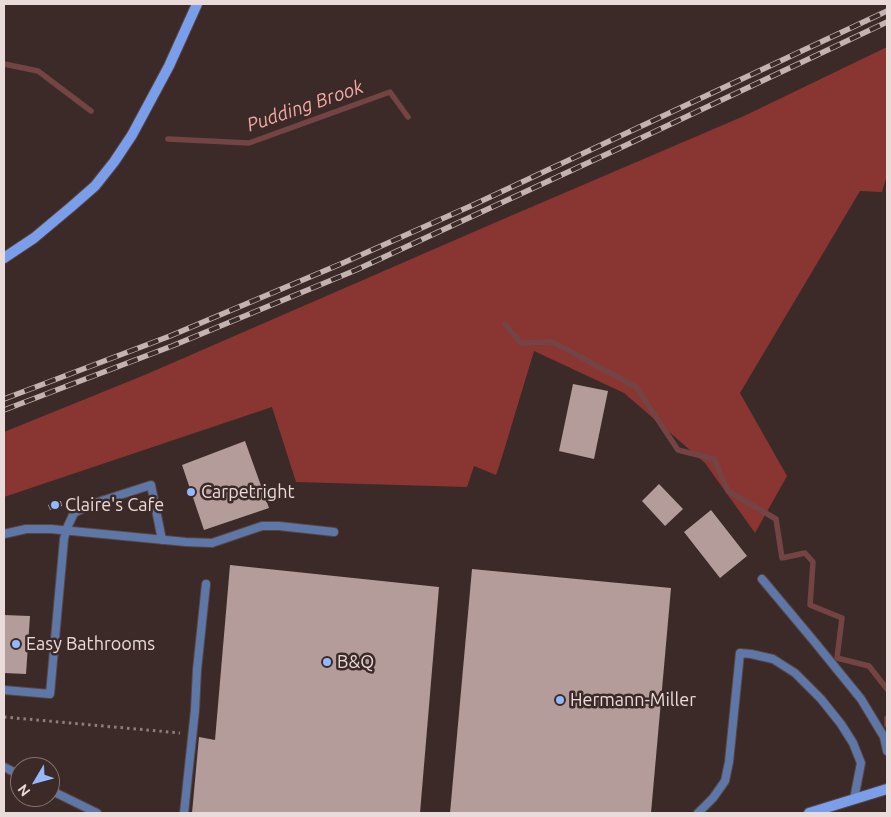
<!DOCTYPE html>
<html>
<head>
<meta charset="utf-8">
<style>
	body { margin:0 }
	#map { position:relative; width:891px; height:817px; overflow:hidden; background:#3c2a28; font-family:Ubuntu,sans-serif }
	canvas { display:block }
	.frame { position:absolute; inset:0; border:5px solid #e8dbd9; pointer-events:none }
	.north { position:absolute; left:10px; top:757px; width:50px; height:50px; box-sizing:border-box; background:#3c2a28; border:1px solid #81716f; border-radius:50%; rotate:233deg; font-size:14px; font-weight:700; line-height:20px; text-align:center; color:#e8dbd9 }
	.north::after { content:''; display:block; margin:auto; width:18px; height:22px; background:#94b7fd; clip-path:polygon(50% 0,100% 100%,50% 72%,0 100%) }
</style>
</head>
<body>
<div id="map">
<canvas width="891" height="817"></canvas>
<div class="frame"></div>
<div class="north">N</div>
</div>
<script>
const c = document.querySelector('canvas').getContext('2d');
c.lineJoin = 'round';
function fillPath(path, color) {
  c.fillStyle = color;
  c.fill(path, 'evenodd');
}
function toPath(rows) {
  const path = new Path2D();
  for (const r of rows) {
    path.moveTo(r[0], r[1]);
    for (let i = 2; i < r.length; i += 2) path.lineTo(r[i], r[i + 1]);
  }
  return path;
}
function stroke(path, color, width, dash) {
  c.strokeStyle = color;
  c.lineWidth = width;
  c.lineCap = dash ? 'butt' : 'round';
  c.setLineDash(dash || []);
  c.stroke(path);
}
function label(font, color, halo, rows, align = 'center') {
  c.font = font + ' Ubuntu,sans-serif';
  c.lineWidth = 5;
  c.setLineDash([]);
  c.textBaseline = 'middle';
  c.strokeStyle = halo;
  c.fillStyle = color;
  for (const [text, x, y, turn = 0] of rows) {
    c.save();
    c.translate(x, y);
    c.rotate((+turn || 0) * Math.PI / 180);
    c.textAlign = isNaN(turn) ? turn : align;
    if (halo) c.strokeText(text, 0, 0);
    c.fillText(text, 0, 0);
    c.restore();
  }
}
fillPath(toPath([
	[887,47,887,175,882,192,860,191,740,393,787,476,755,533,705,463,624,393,534,351,502,457,496,475,474,466,467,487,296,482,272,407,4,497,4,432,147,374,501,220,744,116]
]), '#893531');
stroke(toPath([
	[4,64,38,71,91,111],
	[168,139,249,143,390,92,408,117],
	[505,324,521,343,553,342,636,387,678,450,714,459,728,491,776,519,782,558,805,553,813,562,810,605,842,618,837,658,869,666,887,689],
	[887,718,887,725]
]), '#744445', 5.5);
fillPath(toPath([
	[573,384,608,391,594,459,559,451],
	[245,441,269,508,204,530,182,465],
	[659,484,683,509,665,526,642,501],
	[61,501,62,506,50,510,48,505],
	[711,510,747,556,720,578,684,532],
	[230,565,439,587,420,813,192,813,199,737,215,740],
	[472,569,671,588,651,813,450,813],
	[4,615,30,616,26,674,4,673]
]), '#b39c99');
const service = toPath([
	[4,534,26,529,51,529,186,542,212,543,262,526,279,526,334,532],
	[762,579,813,640,861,699,884,737,887,751],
	[4,690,50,694,64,539,66,530,74,513,95,503,151,485,162,540],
	[4,767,20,775],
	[50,790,97,813],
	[184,813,195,710,197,670,206,584],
	[698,813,713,798,725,781,729,762,740,653,751,654,773,659,795,673,821,699,841,724,853,743,861,763,854,799]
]);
const secondary = toPath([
	[4,258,34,238,71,207,95,186,114,162,132,135,169,66,197,4],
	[809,813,887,789]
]);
stroke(service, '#584644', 10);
stroke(secondary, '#584644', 12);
stroke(toPath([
	[4,717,180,733]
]), '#8e7e7c', 3, [2.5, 4]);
stroke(service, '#5f77a6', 8);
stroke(secondary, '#7a9eea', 10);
const rail = toPath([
	[4,399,170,336,343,263,473,205,887,11],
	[4,410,172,346,356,270,620,148,887,22]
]);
stroke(rail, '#c2b3b1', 5.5);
stroke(rail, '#3c2a28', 4, [11]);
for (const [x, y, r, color] of [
	[191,492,5,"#94b7fd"],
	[55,505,5,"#94b7fd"],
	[16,644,5,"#94b7fd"],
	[327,662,5,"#94b7fd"],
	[560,700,5,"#94b7fd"]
]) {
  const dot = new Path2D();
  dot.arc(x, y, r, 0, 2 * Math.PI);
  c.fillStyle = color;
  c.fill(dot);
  stroke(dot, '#3c2a28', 2);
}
label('18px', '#e8dbd9', '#3c2a28', [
	["Carpetright",201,492],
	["Claire's Cafe",65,505],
	["Easy Bathrooms",26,644],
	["B&Q",337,662],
	["Hermann-Miller",570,700]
], 'left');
label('italic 19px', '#f2a9a2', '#3c2a28', [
	["Pudding Brook",305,106,-19]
]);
</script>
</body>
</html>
